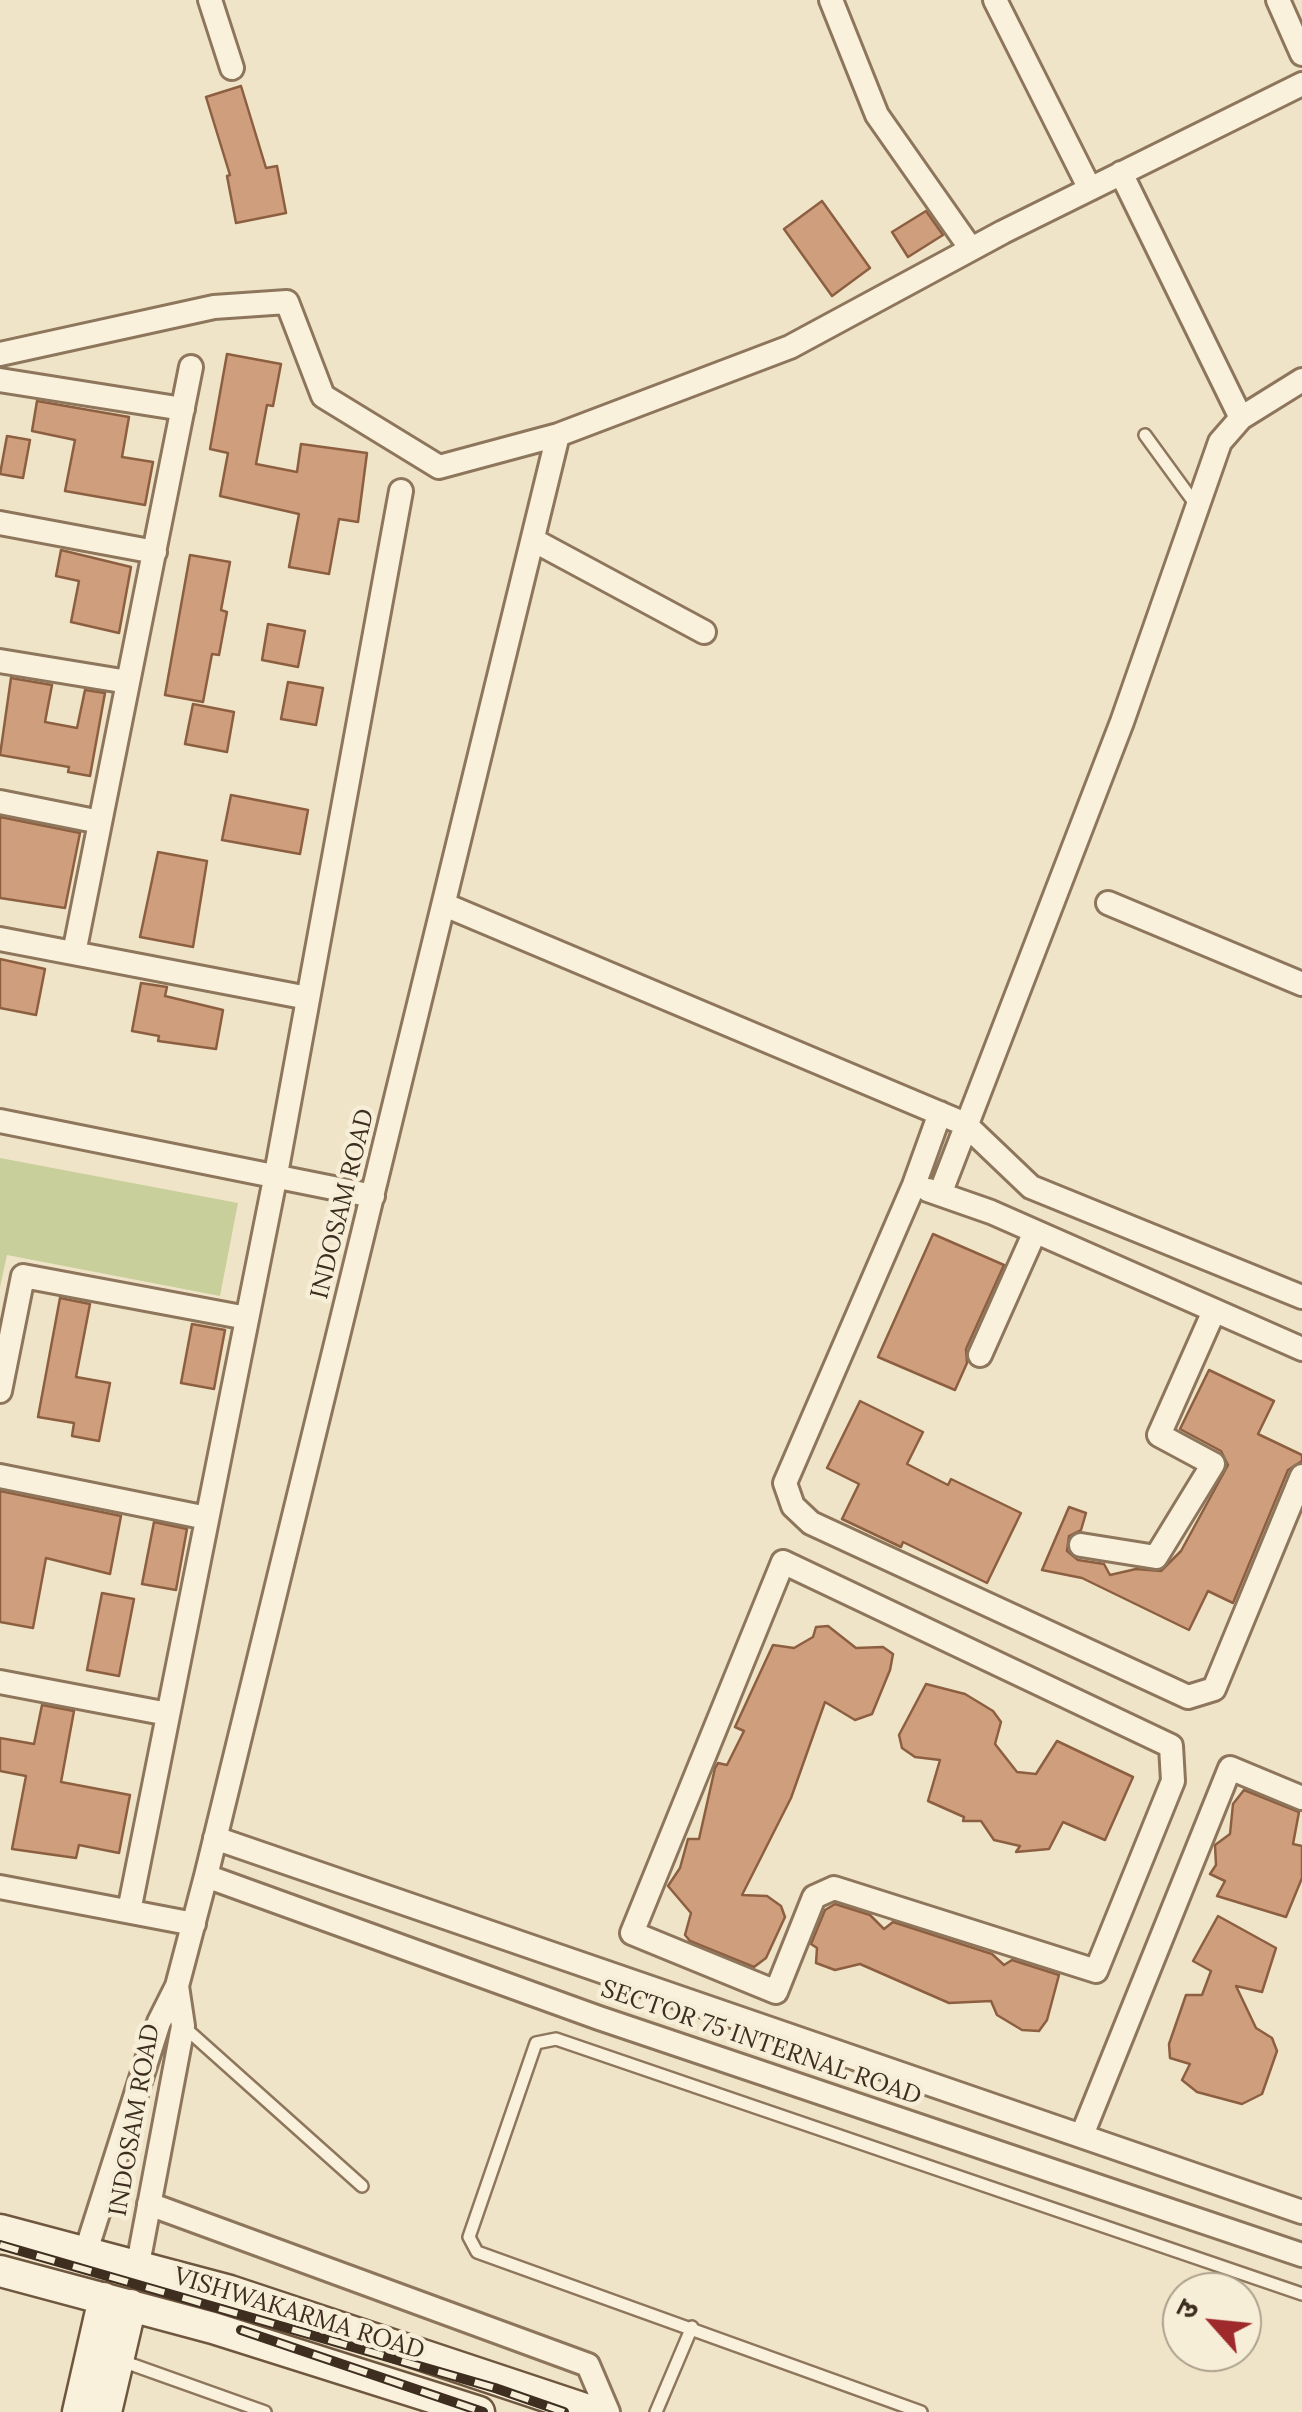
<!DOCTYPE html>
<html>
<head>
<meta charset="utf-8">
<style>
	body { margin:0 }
	#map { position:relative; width:1302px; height:2412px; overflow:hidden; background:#f0e4c8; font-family:Lora,"Noto Sans Devanagari",serif }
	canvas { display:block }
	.north { position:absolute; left:1162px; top:2272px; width:100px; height:100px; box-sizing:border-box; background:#f7eed8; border:2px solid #ada18e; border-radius:50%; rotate:297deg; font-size:28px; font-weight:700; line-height:40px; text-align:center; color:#3d2e20 }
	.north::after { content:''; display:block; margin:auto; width:35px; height:45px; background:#9e2a2b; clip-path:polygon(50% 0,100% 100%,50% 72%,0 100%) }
</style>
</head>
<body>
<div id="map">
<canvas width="1302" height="2412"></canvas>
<div class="north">उ</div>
</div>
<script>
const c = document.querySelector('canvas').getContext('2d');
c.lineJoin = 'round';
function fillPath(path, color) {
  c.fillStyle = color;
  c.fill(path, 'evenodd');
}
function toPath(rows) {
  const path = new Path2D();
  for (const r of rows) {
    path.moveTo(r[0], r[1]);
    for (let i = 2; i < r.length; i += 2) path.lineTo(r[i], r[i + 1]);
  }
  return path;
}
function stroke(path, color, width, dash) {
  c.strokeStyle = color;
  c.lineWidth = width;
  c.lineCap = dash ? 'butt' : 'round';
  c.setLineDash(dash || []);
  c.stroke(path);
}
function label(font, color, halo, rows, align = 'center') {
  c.font = font + ' Lora,serif';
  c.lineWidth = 9;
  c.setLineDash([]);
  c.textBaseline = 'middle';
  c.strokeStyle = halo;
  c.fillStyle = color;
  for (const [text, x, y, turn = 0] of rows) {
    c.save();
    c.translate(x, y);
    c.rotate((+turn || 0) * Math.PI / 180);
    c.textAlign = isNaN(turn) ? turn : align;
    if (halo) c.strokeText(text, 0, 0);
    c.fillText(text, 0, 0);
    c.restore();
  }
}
fillPath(toPath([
	[0,1158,238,1203,220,1296,7,1255,0,1287]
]), '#c9cf9b');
const building = toPath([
	[241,86,266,168,277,166,286,213,236,223,227,176,230,175,206,97,241,86],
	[822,201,870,268,832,296,784,229,822,201],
	[926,211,943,235,908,257,892,232,926,211],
	[227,354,281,364,273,406,267,405,256,464,297,472,301,444,367,453,358,522,339,519,329,574,289,567,299,514,220,496,228,453,210,449,227,354],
	[37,401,129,417,122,457,153,462,145,505,65,491,75,440,32,431,37,401],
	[7,436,30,440,23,478,0,474,7,436],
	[61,550,131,567,119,633,71,622,79,581,56,576,61,550],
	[190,555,230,562,221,610,227,612,219,655,212,654,203,702,165,695,190,555],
	[268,624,305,631,298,667,262,660,268,624],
	[11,678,52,685,45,722,77,728,85,690,105,693,90,776,68,772,69,767,0,755,11,678],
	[288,682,323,688,316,725,281,719,288,682],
	[193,704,234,712,227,752,185,744,193,704],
	[231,795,308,810,300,854,222,840,231,795],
	[0,817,80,833,65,908,0,898,0,817],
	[158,852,207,861,193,947,140,937,158,852],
	[0,959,45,969,36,1015,0,1008,0,959],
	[141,983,167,987,165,996,223,1010,216,1049,158,1041,159,1036,132,1031,141,983],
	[933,1234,1004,1265,966,1349,967,1363,955,1390,878,1357,933,1234],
	[60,1298,90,1304,76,1377,110,1383,99,1441,72,1436,74,1423,38,1417,60,1298],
	[192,1324,225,1330,214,1389,181,1383,192,1324],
	[1209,1370,1274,1401,1258,1434,1302,1455,1302,1461,1288,1470,1233,1603,1208,1591,1189,1630,1082,1578,1042,1570,1069,1507,1086,1513,1081,1530,1069,1536,1067,1551,1078,1560,1104,1564,1110,1575,1136,1569,1161,1571,1181,1551,1228,1465,1221,1451,1180,1429,1209,1370],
	[860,1401,923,1432,907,1464,948,1485,951,1479,1021,1513,987,1583,903,1542,901,1547,842,1519,859,1484,827,1468,860,1401],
	[0,1491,121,1516,110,1574,46,1558,33,1628,0,1622,0,1491],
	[154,1522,187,1529,176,1590,142,1584,154,1522],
	[102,1593,134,1599,119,1676,87,1670,102,1593],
	[828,1626,856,1648,883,1647,893,1654,890,1670,872,1714,855,1720,825,1702,791,1798,742,1895,767,1896,781,1906,785,1917,766,1958,754,1967,690,1941,685,1935,691,1913,668,1886,680,1868,688,1839,699,1839,715,1768,718,1763,727,1765,744,1731,735,1727,773,1645,794,1648,813,1637,816,1627,828,1626],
	[926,1684,965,1694,993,1711,1001,1722,995,1744,1017,1772,1036,1774,1057,1741,1133,1777,1105,1840,1063,1822,1049,1849,1016,1852,1020,1846,994,1840,981,1821,963,1821,964,1817,928,1801,940,1760,915,1757,902,1748,899,1735,926,1684],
	[42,1705,74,1711,61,1782,130,1795,119,1853,79,1845,76,1858,12,1849,26,1776,0,1771,0,1738,34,1744,42,1705],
	[1244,1790,1299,1812,1293,1844,1302,1846,1302,1878,1286,1917,1217,1896,1225,1881,1210,1874,1216,1865,1215,1845,1230,1834,1233,1804,1244,1790],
	[835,1904,870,1915,884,1929,893,1922,992,1954,1004,1965,1012,1960,1059,1975,1047,2020,1039,2031,1022,2030,997,2015,991,2001,949,2003,860,1964,835,1970,816,1963,817,1948,811,1944,825,1910,835,1904],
	[1218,1916,1276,1948,1262,1992,1236,1986,1256,2028,1272,2038,1277,2051,1262,2094,1242,2104,1197,2092,1182,2080,1190,2064,1170,2058,1169,2044,1186,1995,1202,1995,1211,1971,1193,1961,1218,1916]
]);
fillPath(building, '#cf9f7d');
stroke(building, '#8d5f41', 2.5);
const lane = toPath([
	[1145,435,1196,505],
	[183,2026,362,2186],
	[122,2361,265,2412],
	[656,2412,692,2327],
	[921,2412,477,2252,469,2237,536,2043,556,2039,1302,2294]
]);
const street = toPath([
	[210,0,232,68],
	[831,0,877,115,971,249],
	[995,0,1090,189],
	[1278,0,1302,54],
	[1121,173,1241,418],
	[0,354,214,307,287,302,323,396,439,467,558,435,790,347,1003,232,1302,84],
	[0,380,183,409],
	[0,523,155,552],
	[533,540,704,632],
	[0,661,128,682],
	[0,802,100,822],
	[1108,903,1302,984],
	[445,905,965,1124,1031,1187,1302,1297],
	[0,939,308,998],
	[74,953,191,367],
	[940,1113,914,1185,785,1483,793,1506,811,1523,1188,1697,1214,1689,1302,1476],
	[0,1121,373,1196],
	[928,1190,991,1212,1302,1349],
	[940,1194,1122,722,1220,442,1241,418,1302,380],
	[980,1355,1034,1234],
	[0,1391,23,1276,247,1318],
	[0,1476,207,1518],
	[1081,1545,1156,1557,1213,1464,1159,1435,1214,1311],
	[783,1562,1171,1746,1173,1781,1096,1971,834,1888,814,1897,776,1992,632,1933,783,1562],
	[0,1682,168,1714],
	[215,1838,1302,2212],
	[206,1876,599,2018,1302,2255],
	[0,1887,194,1924],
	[129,1911,276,1174,401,491],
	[1082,2135,1230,1768,1302,1798],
	[149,2204,588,2365,608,2412],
	[86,2251,159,2022,177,1986,206,1876,558,435],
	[138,2264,183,2026,177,1986]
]);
const secondary = toPath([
	[0,2230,230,2291,594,2412],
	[0,2271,213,2328,479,2412],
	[78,2412,104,2298],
	[106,2412,131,2305]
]);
stroke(lane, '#8d765c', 16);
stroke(street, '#8d765c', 28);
stroke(secondary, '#6f573f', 35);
stroke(lane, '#faf1dc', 11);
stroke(street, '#faf1dc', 22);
stroke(secondary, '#faf1dc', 30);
const rail = toPath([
	[0,2245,495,2388,564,2412],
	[241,2330,483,2412]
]);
stroke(rail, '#3d2e20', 10);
stroke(rail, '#f7eed8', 6, [19]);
label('25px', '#3d2e20', '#f7eed8', [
	["INDOSAM ROAD",343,1204,-76],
	["SECTOR 75 INTERNAL ROAD",761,2043,19],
	["INDOSAM ROAD",135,2120,-80],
	["VISHWAKARMA ROAD",299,2314,17]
]);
</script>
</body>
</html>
